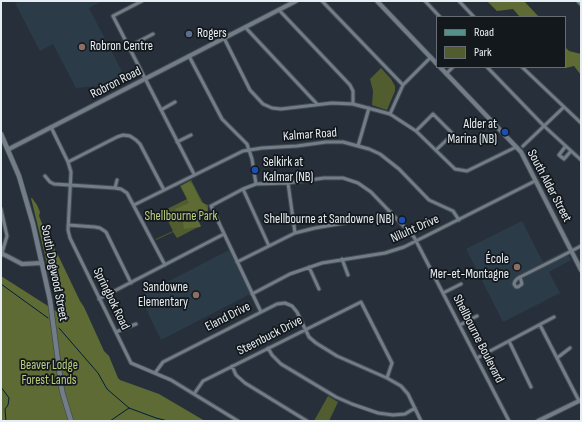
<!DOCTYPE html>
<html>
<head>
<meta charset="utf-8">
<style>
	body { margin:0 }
	#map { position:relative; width:582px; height:422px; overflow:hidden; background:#27303a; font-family:"Sofia Sans Condensed",sans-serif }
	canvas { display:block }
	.frame { position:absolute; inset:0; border:2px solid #e6edf3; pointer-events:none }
	.legend { position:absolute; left:436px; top:16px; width:130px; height:52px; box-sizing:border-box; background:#13181c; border:1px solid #676d72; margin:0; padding:5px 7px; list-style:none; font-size:12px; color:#e6edf3 }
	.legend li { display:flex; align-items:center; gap:8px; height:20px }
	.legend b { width:20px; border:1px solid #676d72 }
</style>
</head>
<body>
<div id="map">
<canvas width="582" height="422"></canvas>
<div class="frame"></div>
<ul class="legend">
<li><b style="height:5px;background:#55918a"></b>Road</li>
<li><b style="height:11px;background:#515c2f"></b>Park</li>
</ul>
</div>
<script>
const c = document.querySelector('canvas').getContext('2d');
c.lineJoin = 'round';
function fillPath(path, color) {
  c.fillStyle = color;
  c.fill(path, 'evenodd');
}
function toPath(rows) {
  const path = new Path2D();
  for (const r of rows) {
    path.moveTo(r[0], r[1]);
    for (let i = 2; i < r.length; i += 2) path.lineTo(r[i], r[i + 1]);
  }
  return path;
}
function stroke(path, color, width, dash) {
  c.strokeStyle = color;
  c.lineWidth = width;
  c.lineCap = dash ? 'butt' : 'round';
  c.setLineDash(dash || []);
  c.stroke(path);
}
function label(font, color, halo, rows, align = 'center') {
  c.font = font + ' "Sofia Sans Condensed",sans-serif';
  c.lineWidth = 3.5;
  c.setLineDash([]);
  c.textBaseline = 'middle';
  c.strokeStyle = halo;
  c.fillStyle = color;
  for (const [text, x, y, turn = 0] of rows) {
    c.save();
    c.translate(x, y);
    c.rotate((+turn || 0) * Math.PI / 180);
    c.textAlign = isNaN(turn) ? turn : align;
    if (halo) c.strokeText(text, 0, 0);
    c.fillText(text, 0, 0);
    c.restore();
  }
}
fillPath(toPath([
	[21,1,102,1,89,8,128,83,76,88,53,44,40,51,15,3],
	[522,221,543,262,566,250,571,260,549,272,560,293,503,322,466,249],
	[231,249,252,293,161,340,140,296]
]), '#2c3b48');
fillPath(toPath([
	[381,68,391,79,395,86,395,91,387,110,372,105,373,91,370,79],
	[191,180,203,203,208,205,208,212,196,218,200,226,177,238,173,232,156,240,156,239,173,231,163,211,187,199,180,186],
	[328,396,338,402,329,421,314,421]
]), '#515c2f');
fillPath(toPath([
	[487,1,524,1,539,17,520,17,513,9,497,11],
	[565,47,569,51,581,54,581,75,574,66,566,68,553,67,565,67],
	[189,182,192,184,201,202,205,204,208,211,198,216,198,220,201,226,200,227,184,229,183,223,175,209,189,203,181,186],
	[31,198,32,198,37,205,40,212,39,216,47,236,58,255,80,301,84,307,104,351,109,356,118,378,120,380,159,394,205,421,1,421,1,276,59,313]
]), '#5e6b35');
stroke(toPath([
	[1,284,48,318],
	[59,328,98,373,107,389,129,408,156,418,168,421],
	[1,387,9,398,8,405,5,409,6,421],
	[110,421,129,408]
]), '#001e38', 1);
const minor = toPath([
	[142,1,113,16,194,174],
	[322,1,403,85],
	[425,1,440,17],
	[459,1,474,17],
	[279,10,350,85,353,91,353,104],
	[245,27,317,104],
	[224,38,250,90,263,104,272,108,281,109,332,103,353,104,390,114,416,131,455,169,467,171,516,147],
	[128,47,153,34],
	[189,56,222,119,247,144,252,159,256,184],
	[487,67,544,126,581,160],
	[522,67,581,123],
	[446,74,453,67],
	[161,110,175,102],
	[390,114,403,85,431,57],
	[51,127,68,162,71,172,68,230,70,238,131,363,171,380,238,421],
	[416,131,433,114,453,134,436,150],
	[177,142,191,135],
	[358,146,369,108],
	[523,146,564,107],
	[565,147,559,155,564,159,571,151],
	[68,162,117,137,123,135,130,136,136,140,140,144,164,190],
	[45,176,50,182,54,184,115,188,121,189,127,193,165,265],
	[288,183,295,233],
	[115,188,117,180],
	[243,189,269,246],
	[134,205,243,151,262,148,297,146,326,142,343,142,369,149,380,154,399,169,429,200,453,211,459,220],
	[1,209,7,236,1,256],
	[68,225,95,227,100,228,106,232,131,283],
	[342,259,348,275],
	[237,262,295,233,315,228,380,217,391,212],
	[309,267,319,289],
	[520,277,522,284,518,287,516,287,514,284,515,281,518,278,556,259,581,246],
	[443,293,461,284],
	[252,294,290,274,322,263,385,253,404,247,535,181],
	[99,299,224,234],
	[261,312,211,206,243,189,256,184,288,183,324,178,343,178,358,183,371,192,414,237,509,421],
	[460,325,477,316],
	[540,325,579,401],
	[116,332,136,324],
	[509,341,531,387],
	[268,348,272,355,281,364,336,397,352,404,378,413,393,415,405,414,415,408],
	[477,358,554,317],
	[557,358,570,348],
	[232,366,236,375,245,383,307,421],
	[155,373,163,362,277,304,285,303,292,306,297,312,309,337,316,343,337,356,387,378,401,386,408,394,421,421],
	[194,394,203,381,361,302,392,363,387,378]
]);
const tertiary = toPath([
	[377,1,437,64],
	[440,67,521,152,581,270],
	[9,149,296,1],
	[1,253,22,264,42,263],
	[538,421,581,400]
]);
const secondary = toPath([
	[1,134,19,176,33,224,50,300,62,391,71,421]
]);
const primary = toPath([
	[579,1,581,3]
]);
stroke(minor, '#434b53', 5);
stroke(tertiary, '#434b53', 6);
stroke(secondary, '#434b53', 6);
stroke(primary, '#434b53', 7);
stroke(minor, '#727d88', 3);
stroke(tertiary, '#727d88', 4);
stroke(secondary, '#727d88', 4.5);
stroke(primary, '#55918a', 5);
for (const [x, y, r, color] of [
	[189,34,4,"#5c6f8a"],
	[82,47,4,"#8d6e63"],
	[505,132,4,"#1a4fb4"],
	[255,170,4,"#1a4fb4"],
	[402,220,4,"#1a4fb4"],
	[517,267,4,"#8d6e63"],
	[196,295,4,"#8d6e63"]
]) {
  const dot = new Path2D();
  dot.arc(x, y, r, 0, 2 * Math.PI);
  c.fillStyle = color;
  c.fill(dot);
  stroke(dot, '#13181c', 1.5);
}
label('13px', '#e6edf3', '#13181c', [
	["Rogers",197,34,"left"],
	["Robron Centre",90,47,"left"],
	["Alder at",497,125],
	["Marina (NB)",497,140],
	["Selkirk at",263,163,"left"],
	["Kalmar (NB)",263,178,"left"],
	["Shellbourne at Sandowne (NB)",394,220],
	["École",509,260],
	["Mer-et-Montagne",509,275],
	["Sandowne",188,288],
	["Elementary",188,303]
], 'right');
label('13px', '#e6edf3', '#13181c', [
	["Robron Road",116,83,-27],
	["Kalmar Road",310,135,-4],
	["South Alder Street",549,186,62],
	["Niluht Drive",415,229,-24],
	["South Dogwood Street",54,273,79],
	["Springbok Road",111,299,64],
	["Eland Drive",228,317,-27],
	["Steenbuck Drive",270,336,-27],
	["Shellbourne Boulevard",478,339,63]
]);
label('13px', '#bbcf7d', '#13181c', [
	["Shellbourne Park",181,217],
	["Beaver Lodge",49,366],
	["Forest Lands",49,381]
]);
</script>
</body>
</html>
